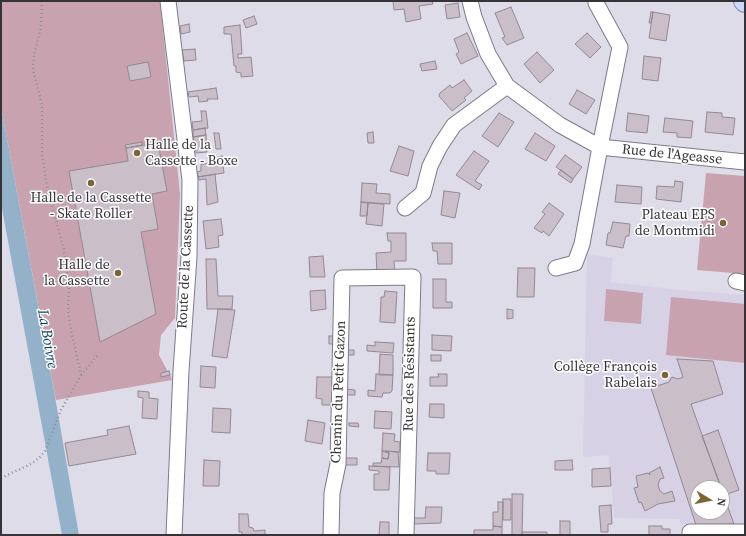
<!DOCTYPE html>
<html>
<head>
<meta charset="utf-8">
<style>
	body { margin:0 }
	#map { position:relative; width:746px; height:536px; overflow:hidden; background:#dfdcea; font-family:"Source Serif 4",serif }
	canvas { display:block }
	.frame { position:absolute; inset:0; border:2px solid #353338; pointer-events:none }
	.north { position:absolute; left:690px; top:480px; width:40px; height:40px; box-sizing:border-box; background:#fff; border:1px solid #aeadaf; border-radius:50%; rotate:100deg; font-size:11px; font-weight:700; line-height:16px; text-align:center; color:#353338 }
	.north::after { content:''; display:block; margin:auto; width:14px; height:18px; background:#7b6534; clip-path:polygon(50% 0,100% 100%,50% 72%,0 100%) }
</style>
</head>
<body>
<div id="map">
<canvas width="746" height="536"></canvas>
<div class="frame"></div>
<div class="north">N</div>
</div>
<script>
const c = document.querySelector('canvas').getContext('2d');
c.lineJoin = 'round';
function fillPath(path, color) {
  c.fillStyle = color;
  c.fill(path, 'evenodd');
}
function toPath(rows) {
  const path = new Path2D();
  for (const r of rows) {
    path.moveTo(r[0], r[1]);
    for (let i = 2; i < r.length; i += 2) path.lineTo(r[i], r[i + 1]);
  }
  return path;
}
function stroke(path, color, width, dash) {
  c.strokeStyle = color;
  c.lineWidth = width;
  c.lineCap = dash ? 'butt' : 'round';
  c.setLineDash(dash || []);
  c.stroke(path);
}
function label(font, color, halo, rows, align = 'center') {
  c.font = font + ' "Source Serif 4",serif';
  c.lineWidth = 3;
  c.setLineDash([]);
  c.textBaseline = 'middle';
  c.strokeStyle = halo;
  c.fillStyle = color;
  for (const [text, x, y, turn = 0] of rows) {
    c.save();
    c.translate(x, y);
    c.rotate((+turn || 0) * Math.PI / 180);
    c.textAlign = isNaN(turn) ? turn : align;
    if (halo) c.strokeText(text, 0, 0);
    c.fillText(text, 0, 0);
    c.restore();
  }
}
fillPath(toPath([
	[587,254,613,258,611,282,680,290,745,295,745,524,680,524,680,519,614,518,609,455,583,457],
	[698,488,722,488,722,512,698,512]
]), '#d7d1e6');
fillPath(toPath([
	[1,1,160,1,180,194,175,318,161,335,159,355,168,372,169,371,172,380,56,400,1,107],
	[706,173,745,176,745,274,697,270],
	[606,289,643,293,641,324,604,321],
	[671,297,745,304,745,363,666,355]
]), '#c8a3af');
fillPath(toPath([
	[1,107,53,385,79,535,62,535,1,203]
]), '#93b2c9');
const building = toPath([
	[393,1,432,1,433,4,419,6,421,19,406,22,404,9,394,10,393,1],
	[458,3,460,17,447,19,445,5,458,3],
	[511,7,524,38,507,45,502,38,505,37,495,13,511,7],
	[651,12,653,12,651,23,649,23,651,12],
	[653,12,670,15,666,41,649,38,653,12],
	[254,16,257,24,246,28,243,20,254,16],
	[189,24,190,32,181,34,180,26,189,24],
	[240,25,242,54,238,54,238,58,251,57,253,76,241,77,241,73,236,72,236,66,234,66,231,34,224,34,224,27,240,25],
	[467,33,478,56,461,64,456,54,459,52,454,39,467,33],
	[587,33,601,47,590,58,575,44,587,33],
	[195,49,196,60,184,61,182,50,195,49],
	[537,52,554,70,540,83,524,64,537,52],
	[644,56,661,58,658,81,642,79,644,56],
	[435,61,437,69,422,71,420,64,435,61],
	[148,62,151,77,130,81,127,66,148,62],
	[464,80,472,91,464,98,466,100,452,111,439,96,440,93,450,85,452,88,464,80],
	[216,88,218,99,207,99,208,101,199,102,198,96,189,97,188,92,216,88],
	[577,90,595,100,586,114,569,104,577,90],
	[201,111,206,111,208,128,193,130,192,122,202,121,201,111],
	[707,112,722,113,722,117,735,118,733,135,705,132,707,112],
	[499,113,514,122,498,147,482,136,499,113],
	[628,113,649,116,647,133,626,131,628,113],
	[665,118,693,121,691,138,677,137,677,133,663,132,665,118],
	[205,128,206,135,193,137,193,130,205,128],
	[373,132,374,143,368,143,367,133,373,132],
	[214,133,219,133,221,149,216,149,214,133],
	[535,133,555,146,546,161,525,149,535,133],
	[206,135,207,152,196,153,193,137,206,135],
	[142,142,142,145,126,148,125,145,142,142],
	[158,143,167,191,152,194,158,229,141,232,156,314,100,342,69,171,128,161,126,148,158,143],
	[399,146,414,151,408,176,390,171,399,146],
	[474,151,489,161,475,181,482,185,479,190,456,175,474,151],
	[565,155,582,167,573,179,556,167,565,155],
	[222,156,224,173,198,177,197,172,201,171,201,164,215,163,214,158,222,156],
	[561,170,573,179,571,183,558,174,561,170],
	[215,174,218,202,207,205,206,179,199,180,198,177,215,174],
	[675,181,683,182,681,202,656,199,657,186,674,187,675,181],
	[362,183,377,184,376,193,390,194,390,204,361,202,362,183],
	[617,185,642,187,641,204,615,202,617,185],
	[444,191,460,193,455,218,441,215,444,191],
	[361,202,368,203,367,216,360,216,361,202],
	[368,203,384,204,382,226,366,224,368,203],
	[549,203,564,214,549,236,543,231,542,233,534,228,545,214,542,212,549,203],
	[221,219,223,235,218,236,219,247,206,249,203,221,221,219],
	[613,222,630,224,629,236,626,236,623,248,606,245,608,233,610,233,613,222],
	[387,233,406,233,406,261,394,261,395,273,377,274,376,253,391,252,391,241,388,241,387,233],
	[432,243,452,243,452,264,438,264,437,251,433,251,432,243],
	[323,256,325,277,310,277,309,257,323,256],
	[206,259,216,259,218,296,233,296,232,309,207,309,206,259],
	[518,268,535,268,534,297,517,297,518,268],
	[433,279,446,279,446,302,452,302,452,308,433,308,433,279],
	[325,290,326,309,311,311,310,291,325,290],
	[385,291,397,292,395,323,380,322,381,297,384,297,385,291],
	[218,309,235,310,227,358,212,356,218,309],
	[507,309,513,310,513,318,507,319,507,309],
	[432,335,452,336,451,351,432,350,432,335],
	[329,336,338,336,337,344,329,344,329,336],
	[375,342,394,343,393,353,367,351,367,345,375,346,375,342],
	[347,350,354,350,354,355,347,355,347,350],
	[380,354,393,355,393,375,379,375,380,354],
	[431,355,441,355,441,361,431,361,431,355],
	[677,359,713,361,723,394,691,404,721,488,698,488,698,512,722,512,722,491,734,524,696,525,651,388,669,382,672,377,678,379,683,377,677,359],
	[201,366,216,367,215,388,200,387,201,366],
	[169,371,170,375,161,377,161,373,169,371],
	[376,374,393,375,392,391,390,393,383,393,382,397,368,396,368,390,375,391,376,374],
	[438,374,447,374,447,386,430,386,430,377,439,377,438,374],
	[317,377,336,377,335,405,322,405,322,399,316,398,317,377],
	[346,389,355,390,355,395,346,395,346,389],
	[138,391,149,392,149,398,158,399,157,419,142,418,143,398,138,397,138,391],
	[430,404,444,404,444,418,429,417,430,404],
	[213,408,231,409,230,433,212,432,213,408],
	[375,411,392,412,391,429,374,428,375,411],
	[308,420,325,423,322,444,305,441,308,420],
	[349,423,358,423,359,427,349,426,349,423],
	[129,426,136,454,69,466,65,443,108,435,107,430,129,426],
	[718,430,739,490,724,495,702,436,718,430],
	[383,433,395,434,394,441,400,442,400,452,382,451,383,433],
	[382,451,389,453,388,459,382,458,382,451],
	[386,451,398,452,399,467,373,466,373,463,381,463,382,458,388,459,389,453,386,451],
	[428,453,450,453,449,474,436,474,436,471,427,471,428,453],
	[343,458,357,458,357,465,343,465,343,458],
	[204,460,220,461,219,486,203,486,204,460],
	[572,460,573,470,555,470,555,461,572,460],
	[369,466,390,467,389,490,374,490,374,474,379,474,379,471,369,470,369,466],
	[660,467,664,478,660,479,658,485,660,491,664,494,672,491,675,501,658,504,645,511,641,502,639,503,634,488,638,487,636,476,648,473,650,475,649,473,660,467],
	[610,468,611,486,592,487,592,469,610,468],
	[512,494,523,494,522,535,512,535,512,494],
	[503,499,511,499,511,520,503,520,503,499],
	[498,502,503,502,502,527,493,526,493,512,498,512,498,502],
	[611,505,612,524,608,524,608,532,601,532,599,506,611,505],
	[426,507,442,507,441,523,414,524,414,518,425,518,426,507],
	[239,514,248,514,249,527,253,528,254,531,265,530,265,535,242,535,242,532,239,532,239,514],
	[560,521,570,521,570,535,560,535,560,521],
	[380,522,389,522,389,535,379,535,380,522],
	[493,526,502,527,502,535,474,535,474,530,493,530,493,526],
	[649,526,662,526,662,529,670,529,670,535,649,535,649,526],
	[522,532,547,532,547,535,522,535,522,532]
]);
fillPath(building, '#cabfc9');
stroke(building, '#938892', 1);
const minor = toPath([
	[168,1,190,180,189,257,181,371,174,535],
	[470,1,474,17,488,54,507,86,560,125,600,147,745,162],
	[405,208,423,193,430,166,440,146,454,125,507,86],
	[556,268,575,263,582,244,600,147,620,47,596,3],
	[736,281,745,283],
	[331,535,332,493,338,464,342,278,413,277,406,535],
	[690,535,690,532,745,532]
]);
const major = toPath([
	[744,1,745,2]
]);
stroke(minor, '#7d7a86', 17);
stroke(major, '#828fb6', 22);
stroke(toPath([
	[81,375,98,355],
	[1,478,31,464,39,458,45,451,61,410,81,375,71,330,68,311,69,286,64,250,48,191,42,154,42,105,33,70,34,55,41,27,42,1]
]), '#908d97', 2.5, [1, 3]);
stroke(minor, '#fff', 15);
stroke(major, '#cdd9fc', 20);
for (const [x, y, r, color] of [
	[137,153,4,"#7b6534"],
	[91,183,4,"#7b6534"],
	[723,223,4,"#7b6534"],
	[118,273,4,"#7b6534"],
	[665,375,4,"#7b6534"]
]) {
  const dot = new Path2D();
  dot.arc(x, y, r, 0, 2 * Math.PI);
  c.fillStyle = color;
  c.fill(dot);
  stroke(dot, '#fff', 1.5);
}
label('14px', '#353338', '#fff', [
	["Halle de la",145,145,"left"],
	["Cassette - Boxe",145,161,"left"],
	["Halle de la Cassette",91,198,"center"],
	["- Skate Roller",91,214,"center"],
	["Plateau EPS",715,215],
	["de Montmidi",715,231],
	["Halle de",110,265],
	["la Cassette",110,281],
	["Collège François",657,367],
	["Rabelais",657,383]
], 'right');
label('14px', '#353338', '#fff', [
	["Rue de l'Ageasse",672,155,6],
	["Route de la Cassette",186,267,-87],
	["Rue des Résistants",410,374,-89],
	["Chemin du Petit Gazon",339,392,-88]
]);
label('italic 15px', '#053f5f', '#fff', [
	["La Boivre",47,339,80]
]);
</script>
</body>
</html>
